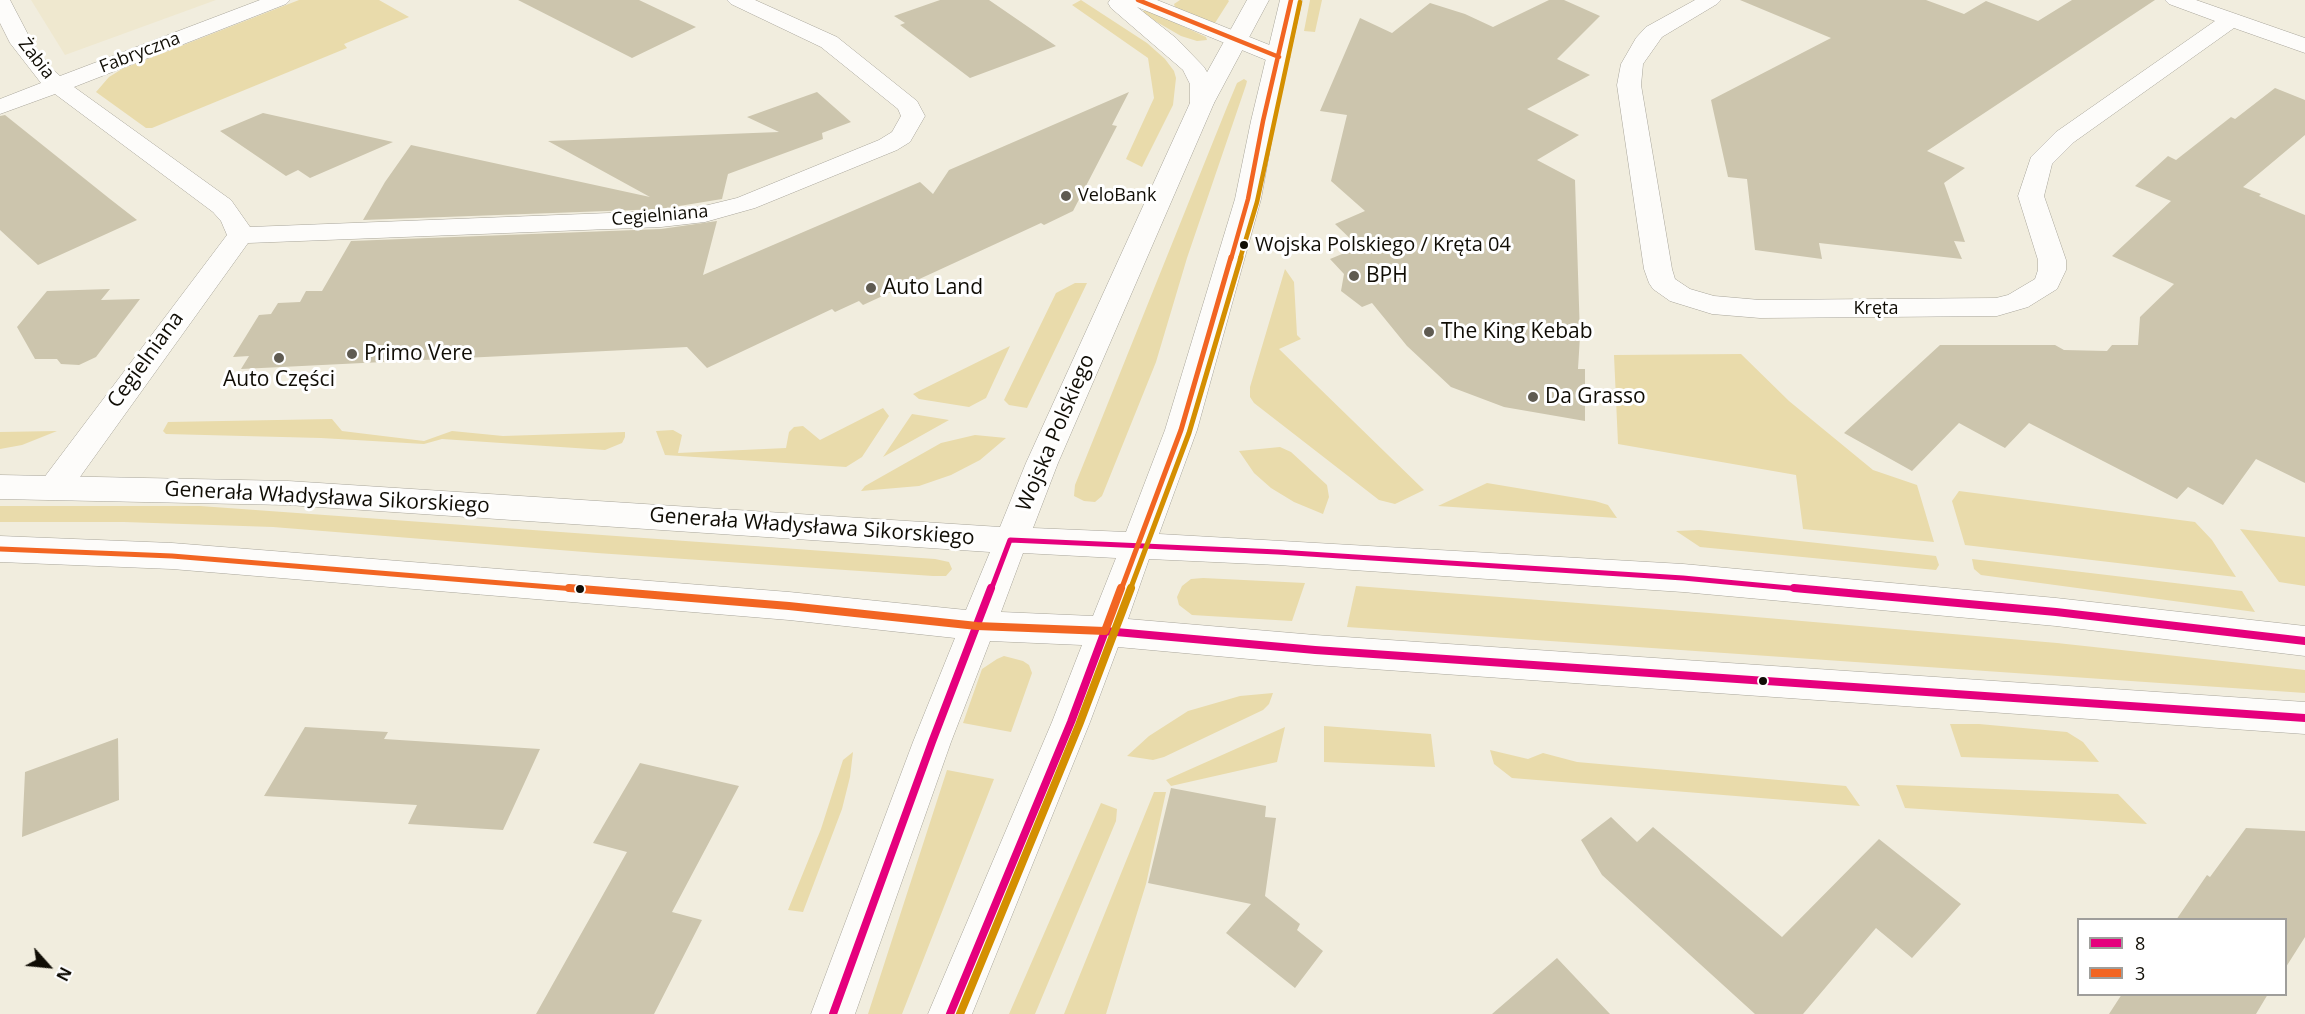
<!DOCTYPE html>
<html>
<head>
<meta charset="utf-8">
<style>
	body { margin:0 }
	#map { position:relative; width:2305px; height:1014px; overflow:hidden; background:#f1edde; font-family:"Open Sans",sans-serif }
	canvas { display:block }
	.legend { position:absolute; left:2077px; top:918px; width:210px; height:78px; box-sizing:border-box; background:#fff; border:2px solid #9f9e9b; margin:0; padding:8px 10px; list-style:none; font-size:18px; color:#100d05 }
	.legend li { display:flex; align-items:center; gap:12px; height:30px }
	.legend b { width:30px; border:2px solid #9f9e9b }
	.north { position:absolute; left:18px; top:936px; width:60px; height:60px; -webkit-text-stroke:4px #fff; paint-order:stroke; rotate:117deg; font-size:16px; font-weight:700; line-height:24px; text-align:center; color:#100d05 }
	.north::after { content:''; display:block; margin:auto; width:21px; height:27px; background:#100d05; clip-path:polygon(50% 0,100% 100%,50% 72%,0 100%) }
</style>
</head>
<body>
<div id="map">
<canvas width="2305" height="1014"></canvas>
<ul class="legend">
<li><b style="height:8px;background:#e5007d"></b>8</li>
<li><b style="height:8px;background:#f26522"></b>3</li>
</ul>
<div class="north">N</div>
</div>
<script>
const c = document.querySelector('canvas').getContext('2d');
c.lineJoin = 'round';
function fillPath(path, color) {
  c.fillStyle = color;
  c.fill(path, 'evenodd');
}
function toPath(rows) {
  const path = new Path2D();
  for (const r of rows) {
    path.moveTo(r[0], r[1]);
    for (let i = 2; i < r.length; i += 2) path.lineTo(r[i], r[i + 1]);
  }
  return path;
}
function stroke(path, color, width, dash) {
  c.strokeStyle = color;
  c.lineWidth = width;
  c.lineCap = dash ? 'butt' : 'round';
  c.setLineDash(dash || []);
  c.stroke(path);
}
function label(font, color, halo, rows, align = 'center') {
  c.font = font + ' "Open Sans",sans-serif';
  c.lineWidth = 6;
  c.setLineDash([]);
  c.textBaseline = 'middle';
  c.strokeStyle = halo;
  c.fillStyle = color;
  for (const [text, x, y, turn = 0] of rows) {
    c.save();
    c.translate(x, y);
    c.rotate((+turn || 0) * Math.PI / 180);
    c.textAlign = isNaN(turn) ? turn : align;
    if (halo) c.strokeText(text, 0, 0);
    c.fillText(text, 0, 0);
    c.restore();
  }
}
fillPath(toPath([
	[31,0,216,0,65,55]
]), '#efe8cf');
fillPath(toPath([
	[299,0,379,0,409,17,344,44,347,48,152,128,146,128,96,92,109,77,122,69],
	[1081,0,1147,43,1165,59,1174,71,1176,78,1173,105,1142,167,1126,159,1154,98,1148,58,1072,5],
	[1180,0,1228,0,1229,1,1215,23,1207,22,1175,7,1174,4],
	[1310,0,1322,0,1315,32,1304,31],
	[1142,11,1150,11,1206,37,1207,40,1197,41,1181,36,1143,14],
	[1244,79,1247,81,1246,85,1187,258,1156,362,1102,496,1095,502,1084,501,1074,496,1075,485,1227,107,1237,83],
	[1285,269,1294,282,1297,335,1301,339,1279,349,1424,490,1395,504,1379,500,1254,403,1250,397,1250,387],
	[1075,283,1087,283,1027,408,1009,405,1004,400,1056,293],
	[1010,346,986,398,969,407,919,399,913,394],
	[1741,354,1789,401,1873,470,1917,485,1934,542,1803,529,1796,475,1618,444,1614,355],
	[883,408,889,416,862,457,846,467,665,455,656,431,673,430,682,435,678,453,786,448,789,432,794,427,803,426,820,440],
	[912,414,949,420,883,457],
	[332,419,342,431,424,441,452,431,503,436,625,432,625,437,622,443,605,450,442,439,424,444,321,438,166,434,163,431,168,422],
	[57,431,22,445,0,449,0,432],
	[975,435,1006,438,980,460,951,475,919,486,861,491,865,486,941,443],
	[1280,447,1291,452,1327,485,1329,497,1323,514,1294,502,1271,488,1254,473,1239,451],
	[1487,483,1595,501,1608,505,1617,518,1438,506],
	[1959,491,2195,522,2212,540,2236,577,1965,545,1952,501],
	[0,506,200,506,935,559,949,562,952,569,946,576,933,576,597,553,273,527,124,522,0,522],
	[2240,529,2305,537,2305,586,2279,582],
	[1699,530,1936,556,1939,565,1936,570,1700,547,1676,531],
	[1972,559,2242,591,2255,612,1981,575,1974,569],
	[1203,578,1305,583,1292,621,1192,615,1179,605,1177,597,1182,586,1191,579],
	[1356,586,1709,613,2057,643,2305,670,2305,693,1347,627],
	[1004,656,1023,661,1029,665,1032,673,1011,732,963,723,982,669,997,659],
	[1273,693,1269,704,1263,710,1164,757,1153,760,1127,756,1149,736,1188,711,1240,696],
	[1950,724,1979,724,2067,732,2083,742,2099,762,1961,757],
	[1324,726,1431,734,1435,767,1324,762],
	[1285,727,1277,762,1171,786,1166,780],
	[1490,750,1528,759,1543,753,1577,762,1846,786,1860,806,1512,778,1494,764],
	[853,752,850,777,842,809,803,912,788,910,821,829,843,760],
	[947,770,994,779,902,1014,868,1014],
	[1896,785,2118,794,2147,824,1905,808],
	[1154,792,1166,792,1146,884,1106,1014,1064,1014],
	[1101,803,1117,809,1116,821,1035,1014,1009,1014]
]), '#e9dbab');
fillPath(toPath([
	[518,0,639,0,696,27,632,58],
	[940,0,989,0,1056,46,970,78,900,25,905,23,894,16],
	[1549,0,1564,0,1600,16,1557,59,1590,75,1527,109,1579,135,1537,160,1575,180,1580,336,1578,369,1585,369,1585,421,1504,407,1451,387,1407,346,1372,303,1362,307,1341,291,1344,274,1330,259,1359,247,1335,224,1365,211,1331,181,1347,115,1320,111,1360,18,1392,33,1430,3,1465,14,1493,27],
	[1740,0,1926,0,1964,14,1986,1,2038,21,2072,0,2155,0,1927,151,1965,168,1944,183,1965,242,1954,241,1962,259,1819,243,1822,259,1755,250,1747,179,1728,177,1711,100,1831,38],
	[2275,88,2305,100,2305,135,2243,187,2261,194,2259,196,2305,215,2305,483,2256,459,2223,505,2188,487,2177,499,2029,423,2005,448,1959,423,1912,471,1844,433,1940,345,2055,345,2064,350,2107,351,2112,345,2138,345,2140,317,2174,284,2112,256,2171,201,2135,186,2168,156,2176,160,2231,117,2235,119],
	[817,92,851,122,822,133,823,139,728,174,722,199,661,209,363,220,385,182,411,145,650,197,548,141,779,132,747,117],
	[1129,92,1112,125,1117,126,1073,211,1044,225,1041,223,863,305,859,301,835,312,832,309,707,368,687,347,241,369,249,356,233,357,259,315,271,314,278,303,300,302,306,291,322,291,351,241,661,229,717,221,703,275,920,182,933,194,949,170],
	[263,113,393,142,310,178,298,170,286,176,220,131],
	[5,115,110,199,137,220,38,265,0,230,0,116],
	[110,289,101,300,140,299,96,357,79,365,61,364,57,359,35,359,17,327,47,291],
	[305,727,388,732,384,739,540,749,503,830,408,824,417,805,264,796],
	[118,738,119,800,22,837,25,772],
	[640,763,739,786,672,912,702,920,654,1014,536,1014,627,852,593,843],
	[1171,788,1266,806,1265,817,1276,818,1265,896,1300,924,1297,930,1323,951,1295,988,1226,933,1251,904,1148,883],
	[1611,817,1637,842,1653,827,1782,937,1879,839,1961,904,1912,958,1876,928,1803,1014,1755,1014,1602,875,1581,840],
	[2246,828,2305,831,2305,937,2286,967,2286,920,2176,920,2207,875,2210,877],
	[1557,958,1610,1014,1492,1014],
	[2122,994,2268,994,2256,1014,2109,1014]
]), '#ccc5ad');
const minor = toPath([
	[0,0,10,0,32,42,51,68,60,76,260,0,290,0,286,4,74,87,231,200,250,227,661,211,704,206,737,198,879,140,892,132,901,116,898,109,821,47,731,4,727,0,755,0,837,37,917,101,925,116,910,142,897,150,755,208,705,222,661,227,248,243,67,495,55,499,43,495,39,487,43,479,227,235,221,221,213,212,55,94,0,114,0,99,41,83,10,43,0,23,0,0],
	[1695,0,1721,0,1717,4,1662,37,1643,64,1641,85,1672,269,1675,279,1690,289,1714,296,1760,300,1996,298,2008,295,2035,279,2038,270,2038,260,2018,196,2031,157,2056,132,2215,21,2169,4,2165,0,2196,0,2305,38,2305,53,2234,28,2074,142,2052,164,2044,196,2066,260,2066,270,2057,289,2028,307,1997,316,1760,318,1712,314,1670,301,1653,289,1649,283,1644,269,1617,85,1621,64,1636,38,1646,27,1695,0]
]);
const tertiary = toPath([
	[1110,0,1157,0,1287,52,1290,57,1287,62,1279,64,1271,62,1137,7,1176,38,1204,67,1214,84,1214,103,1210,108,1202,110,1194,108,1190,103,1190,84,1183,70,1111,8,1108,3,1110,0]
]);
const secondary = toPath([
	[1247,0,1269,0,1214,103,1058,463,1033,528,1126,532,1165,430,1235,199,1251,121,1280,0,1302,0,1275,121,1261,199,1197,430,1159,534,1683,564,2056,598,2305,626,2305,656,2056,626,1683,592,1278,565,1149,559,1128,619,1315,635,2305,702,2305,734,1315,665,1118,647,1090,722,972,1014,928,1014,1052,722,1082,645,990,641,951,742,855,1014,811,1014,913,742,955,638,789,620,172,569,0,562,0,536,172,543,789,592,966,610,990,552,288,505,0,499,0,475,288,481,1000,527,1026,463,1190,103,1247,0],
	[1023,553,1116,558,1093,616,1001,612,1023,553]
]);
stroke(minor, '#a8a59a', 1);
stroke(tertiary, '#a8a59a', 1);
stroke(secondary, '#a8a59a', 1);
fillPath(minor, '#fdfcfa');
fillPath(tertiary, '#fdfcfa');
fillPath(secondary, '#fdfcfa');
stroke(toPath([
	[991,590,1010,540,1278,552,1683,578,1811,590]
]), '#e5007d', 5);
stroke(toPath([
	[1794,588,2056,612,2305,641],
	[833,1014,932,742,991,588],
	[950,1014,1071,722,1105,631,1315,650,2305,718]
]), '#e5007d', 8);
stroke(toPath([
	[1138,0,1279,57],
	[1231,259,1248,199,1263,121,1291,0]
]), '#f26522', 4.5);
stroke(toPath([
	[0,549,172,556,587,590],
	[1121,590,1181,430,1231,257]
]), '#f26522', 5);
stroke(toPath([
	[569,588,789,606,977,626,1105,631,1121,588]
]), '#f26522', 8);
stroke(toPath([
	[1240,259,1257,202,1300,2]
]), '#d48f01', 4.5);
stroke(toPath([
	[1130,590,1189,433,1241,257]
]), '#d48f01', 5);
stroke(toPath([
	[960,1014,1079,725,1131,588]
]), '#d48f01', 8);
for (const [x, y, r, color] of [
	[1066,196,6,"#5f5b51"],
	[1244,245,5,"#100d05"],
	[1354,276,6,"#5f5b51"],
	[871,288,6,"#5f5b51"],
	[1429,332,6,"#5f5b51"],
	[352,354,6,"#5f5b51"],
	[279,358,6,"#5f5b51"],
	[1533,397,6,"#5f5b51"],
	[580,589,5,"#100d05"],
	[1763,681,5,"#100d05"]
]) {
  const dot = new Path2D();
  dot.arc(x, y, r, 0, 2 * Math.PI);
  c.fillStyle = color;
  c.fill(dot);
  stroke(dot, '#fff', 2);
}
label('18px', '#100d05', '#fff', [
	["Fabryczna",140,53,-21],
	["Żabia",36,59,52],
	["Cegielniana",660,216,-5],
	["Kręta",1876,309]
]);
label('18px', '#100d05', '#fff', [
	["VeloBank",1078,196]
], 'left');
label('20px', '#100d05', '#fff', [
	["Wojska Polskiego / Kręta 04",1255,245]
], 'left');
label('21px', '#100d05', '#fff', [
	["BPH",1366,276],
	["Auto Land",883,288],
	["The King Kebab",1441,332],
	["Primo Vere",364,354],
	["Auto Części",279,380,"center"],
	["Da Grasso",1545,397]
], 'left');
label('21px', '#100d05', '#fff', [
	["Cegielniana",146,360,-54],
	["Wojska Polskiego",1056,433,-67],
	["Generała Władysława Sikorskiego",327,498,3],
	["Generała Władysława Sikorskiego",812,527,4]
]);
</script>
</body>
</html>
